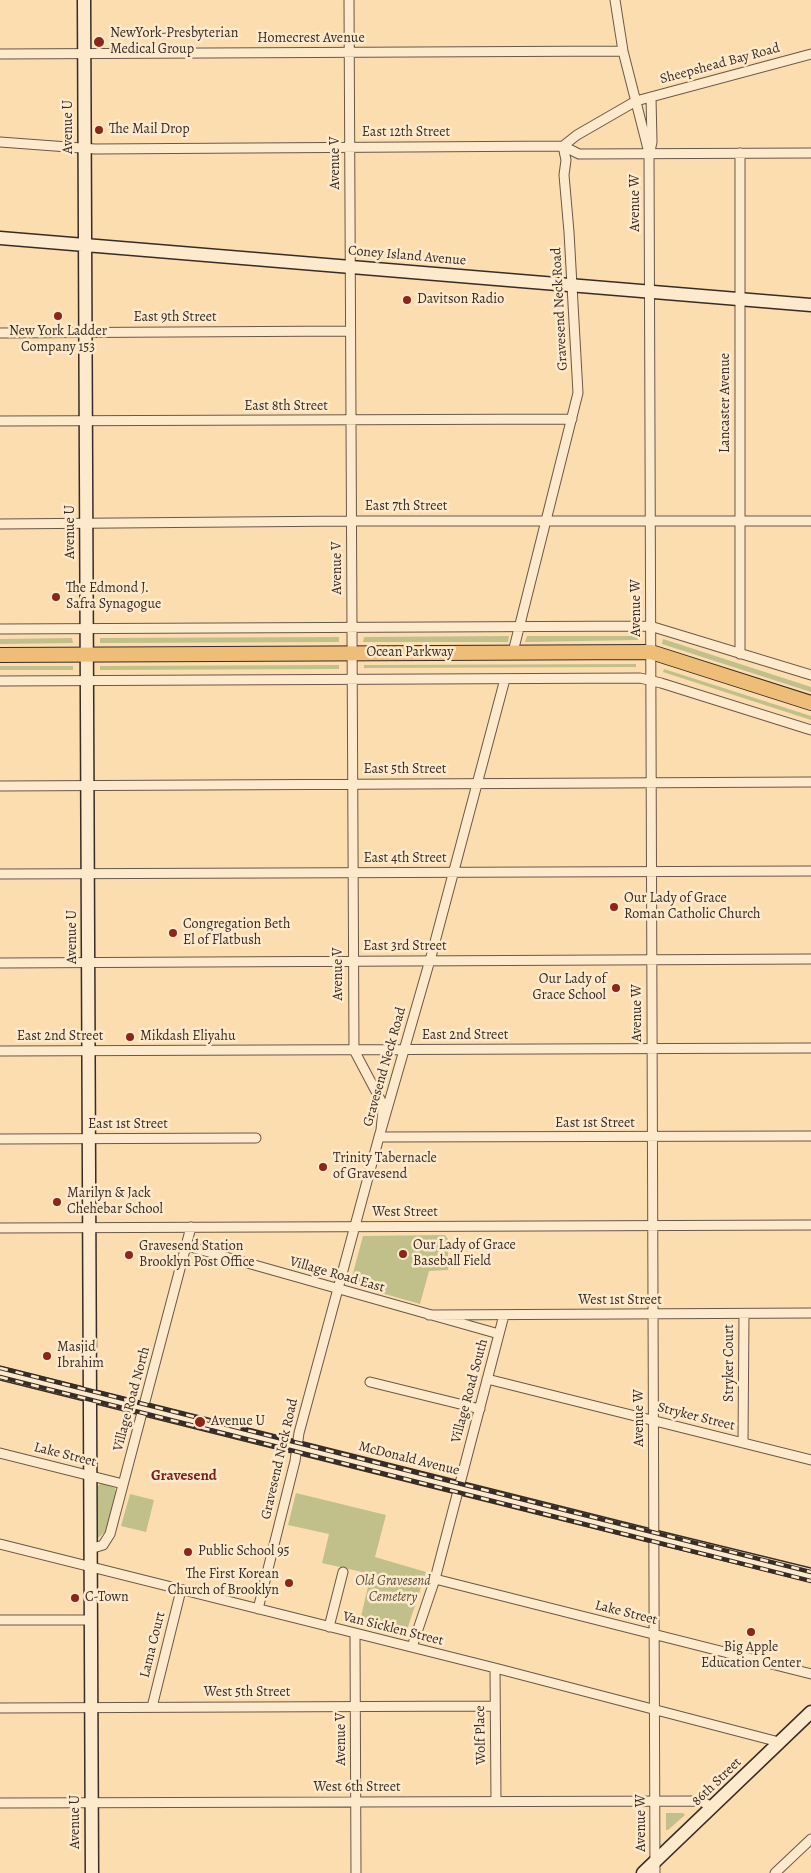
<!DOCTYPE html>
<html>
<head>
<meta charset="utf-8">
<style>
	body { margin:0 }
	canvas { display:block; background:#fcddaf }
</style>
</head>
<body>
<canvas width="811" height="1873"></canvas>
<script>
const c = document.querySelector('canvas').getContext('2d');
c.lineJoin = 'round';
function fillPath(path, color) {
  c.fillStyle = color;
  c.fill(path, 'evenodd');
}
function toPath(rows) {
  const path = new Path2D();
  for (const r of rows) {
    path.moveTo(r[0], r[1]);
    for (let i = 2; i < r.length; i += 2) path.lineTo(r[i], r[i + 1]);
  }
  return path;
}
function stroke(path, color, width, dash) {
  c.strokeStyle = color;
  c.lineWidth = width;
  c.lineCap = dash ? 'butt' : 'round';
  c.setLineDash(dash || []);
  c.stroke(path);
}
function label(font, color, halo, rows, align = 'center') {
  c.font = font + ' Alegreya,serif';
  c.lineWidth = 5;
  c.setLineDash([]);
  c.textBaseline = 'middle';
  c.strokeStyle = halo;
  c.fillStyle = color;
  for (const [text, x, y, turn = 0] of rows) {
    c.save();
    c.translate(x, y);
    c.rotate((+turn || 0) * Math.PI / 180);
    c.textAlign = isNaN(turn) ? turn : align;
    if (halo) c.strokeText(text, 0, 0);
    c.fillText(text, 0, 0);
    c.restore();
  }
}
fillPath(toPath([
	[509,636,508,642,363,642,364,637],
	[527,636,638,636,638,640,525,642],
	[339,637,339,642,100,643,100,638],
	[72,638,73,643,0,644,0,639],
	[663,639,811,687,811,692,662,644],
	[636,664,636,667,364,668,364,665],
	[339,665,339,669,100,670,100,666],
	[0,666,73,666,73,670,0,670],
	[664,669,811,716,811,720,663,672],
	[445,1235,448,1239,448,1270,429,1271,420,1304,350,1284,363,1236],
	[101,1483,115,1488,116,1492,106,1531,98,1538,97,1487],
	[296,1493,386,1515,375,1557,426,1572,405,1636,359,1625,371,1574,322,1563,329,1534,288,1525],
	[130,1494,154,1500,146,1532,121,1526],
	[666,1813,683,1813,685,1815,668,1830,666,1830]
]), '#c1c08a');
const minor = toPath([
	[349,0,354,1050,381,1101,383,1110,381,1130],
	[615,0,623,51,649,153,655,1873],
	[0,54,623,51],
	[0,142,95,149,563,146,579,154,811,153],
	[650,151,652,142,651,97],
	[0,333,350,331],
	[0,421,572,419],
	[0,524,351,521,811,521],
	[0,629,650,626,811,675],
	[513,652,578,393,569,232,564,175,566,160,563,146,577,135,636,101,811,54],
	[740,654,740,153],
	[0,681,640,678,661,683,811,730],
	[0,786,811,782],
	[0,874,811,871],
	[0,963,811,959],
	[0,1051,811,1048],
	[379,1137,811,1136],
	[0,1139,256,1138],
	[0,1228,811,1225],
	[187,1246,499,1334],
	[429,1315,811,1313],
	[487,1379,811,1460],
	[370,1382,480,1409],
	[743,1443,744,1314],
	[0,1453,123,1484],
	[0,1544,495,1668,779,1742],
	[90,1549,103,1545,110,1534,191,1227],
	[435,1579,811,1674],
	[258,1609,295,1461,299,1433,379,1137,432,953,505,679],
	[0,1620,90,1620],
	[329,1627,343,1572],
	[355,1634,356,1873],
	[412,1647,435,1579,504,1315],
	[495,1668,496,1801],
	[152,1707,181,1590],
	[0,1708,495,1706],
	[0,1803,701,1801,712,1807],
	[775,1873,811,1839]
]);
const secondary = toPath([
	[84,0,92,1873],
	[0,238,811,305],
	[0,1373,664,1539,811,1575],
	[643,1873,811,1712]
]);
const primary = toPath([
	[0,655,651,652,811,703]
]);
stroke(minor, '#695848', 11);
stroke(secondary, '#382c26', 15);
stroke(primary, '#382c26', 16);
stroke(minor, '#fde9cb', 9);
stroke(secondary, '#fde9cb', 12);
stroke(primary, '#eebe78', 14);
const rail = toPath([
	[0,1368,811,1572],
	[0,1377,811,1581]
]);
stroke(rail, '#382c26', 4.5);
stroke(rail, '#fde9cb', 2.5, [8]);
for (const [x, y, r, color] of [
	[99,42,6,"#8f2418"],
	[99,130,5,"#8f2418"],
	[407,300,5,"#8f2418"],
	[58,316,5,"#8f2418"],
	[56,597,5,"#8f2418"],
	[614,907,5,"#8f2418"],
	[173,933,5,"#8f2418"],
	[616,988,5,"#8f2418"],
	[130,1037,5,"#8f2418"],
	[323,1167,5,"#8f2418"],
	[57,1202,5,"#8f2418"],
	[403,1254,5,"#8f2418"],
	[129,1255,5,"#8f2418"],
	[47,1356,5,"#8f2418"],
	[200,1422,6,"#8f2418"],
	[188,1552,5,"#8f2418"],
	[289,1583,5,"#8f2418"],
	[75,1598,5,"#8f2418"],
	[751,1632,5,"#8f2418"]
]) {
  const dot = new Path2D();
  dot.arc(x, y, r, 0, 2 * Math.PI);
  c.fillStyle = color;
  c.fill(dot);
  stroke(dot, '#fde9cb', 2);
}
label('14px', '#382c26', '#fde9cb', [
	["NewYork-Presbyterian",110,34],
	["Medical Group",110,50],
	["The Mail Drop",109,130],
	["Davitson Radio",417,300],
	["New York Ladder",58,332,"center"],
	["Company 153",58,348,"center"],
	["The Edmond J.",66,589],
	["Safra Synagogue",66,605],
	["Our Lady of Grace",624,899],
	["Roman Catholic Church",624,915],
	["Congregation Beth",183,925],
	["El of Flatbush",183,941],
	["Our Lady of",606,980,"right"],
	["Grace School",606,996,"right"],
	["Mikdash Eliyahu",140,1037],
	["Trinity Tabernacle",333,1159],
	["of Gravesend",333,1175],
	["Marilyn & Jack",67,1194],
	["Chehebar School",67,1210],
	["Our Lady of Grace",413,1246],
	["Baseball Field",413,1262],
	["Gravesend Station",139,1247],
	["Brooklyn Post Office",139,1263],
	["Masjid",57,1348],
	["Ibrahim",57,1364],
	["Avenue U",211,1422],
	["Public School 95",198,1552],
	["The First Korean",279,1575,"right"],
	["Church of Brooklyn",279,1591,"right"],
	["C-Town",85,1598],
	["Big Apple",751,1648,"center"],
	["Education Center",751,1664,"center"]
], 'left');
label('14px', '#382c26', '#fde9cb', [
	["Homecrest Avenue",311,39],
	["Sheepshead Bay Road",720,64,-15],
	["Avenue U",69,127,-90],
	["East 12th Street",406,133],
	["Avenue V",336,163,-90],
	["Avenue W",636,203,-90],
	["Coney Island Avenue",407,256,5],
	["Gravesend Neck Road",560,309,-93],
	["East 9th Street",175,318],
	["Lancaster Avenue",726,403,-90],
	["East 8th Street",286,407],
	["East 7th Street",406,507],
	["Avenue U",71,532,-90],
	["Avenue V",338,568,-90],
	["Avenue W",637,608,-90],
	["Ocean Parkway",410,653],
	["East 5th Street",405,770],
	["East 4th Street",405,859],
	["Avenue U",73,937,-90],
	["East 3rd Street",405,947],
	["Avenue V",339,974,-90],
	["Avenue W",638,1013,-90],
	["East 2nd Street",465,1036],
	["East 2nd Street",60,1037],
	["Gravesend Neck Road",385,1067,-74],
	["East 1st Street",595,1124],
	["East 1st Street",128,1125],
	["West Street",405,1213],
	["Village Road East",337,1275,16],
	["West 1st Street",620,1301],
	["Stryker Court",730,1363,-90],
	["Village Road South",470,1391,-75],
	["Village Road North",132,1399,-75],
	["Stryker Street",696,1417,14],
	["Avenue W",640,1418,-90],
	["Lake Street",65,1455,14],
	["Gravesend Neck Road",280,1459,-77],
	["McDonald Avenue",409,1459,14],
	["Lake Street",626,1613,14],
	["Van Sicklen Street",393,1629,14],
	["Lama Court",153,1645,-76],
	["West 5th Street",247,1693],
	["Wolf Place",481,1735,-91],
	["Avenue V",342,1739,-90],
	["86th Street",717,1782,-44],
	["West 6th Street",357,1788],
	["Avenue U",76,1822,-90],
	["Avenue W",642,1823,-90]
]);
label('italic 14px', '#5a513f', '#fde9cb', [
	["Old Gravesend",393,1582],
	["Cemetery",393,1598]
]);
label('bold 15px', '#7a1f14', '#fde9cb', [
	["Gravesend",184,1476]
]);
</script>
</body>
</html>
